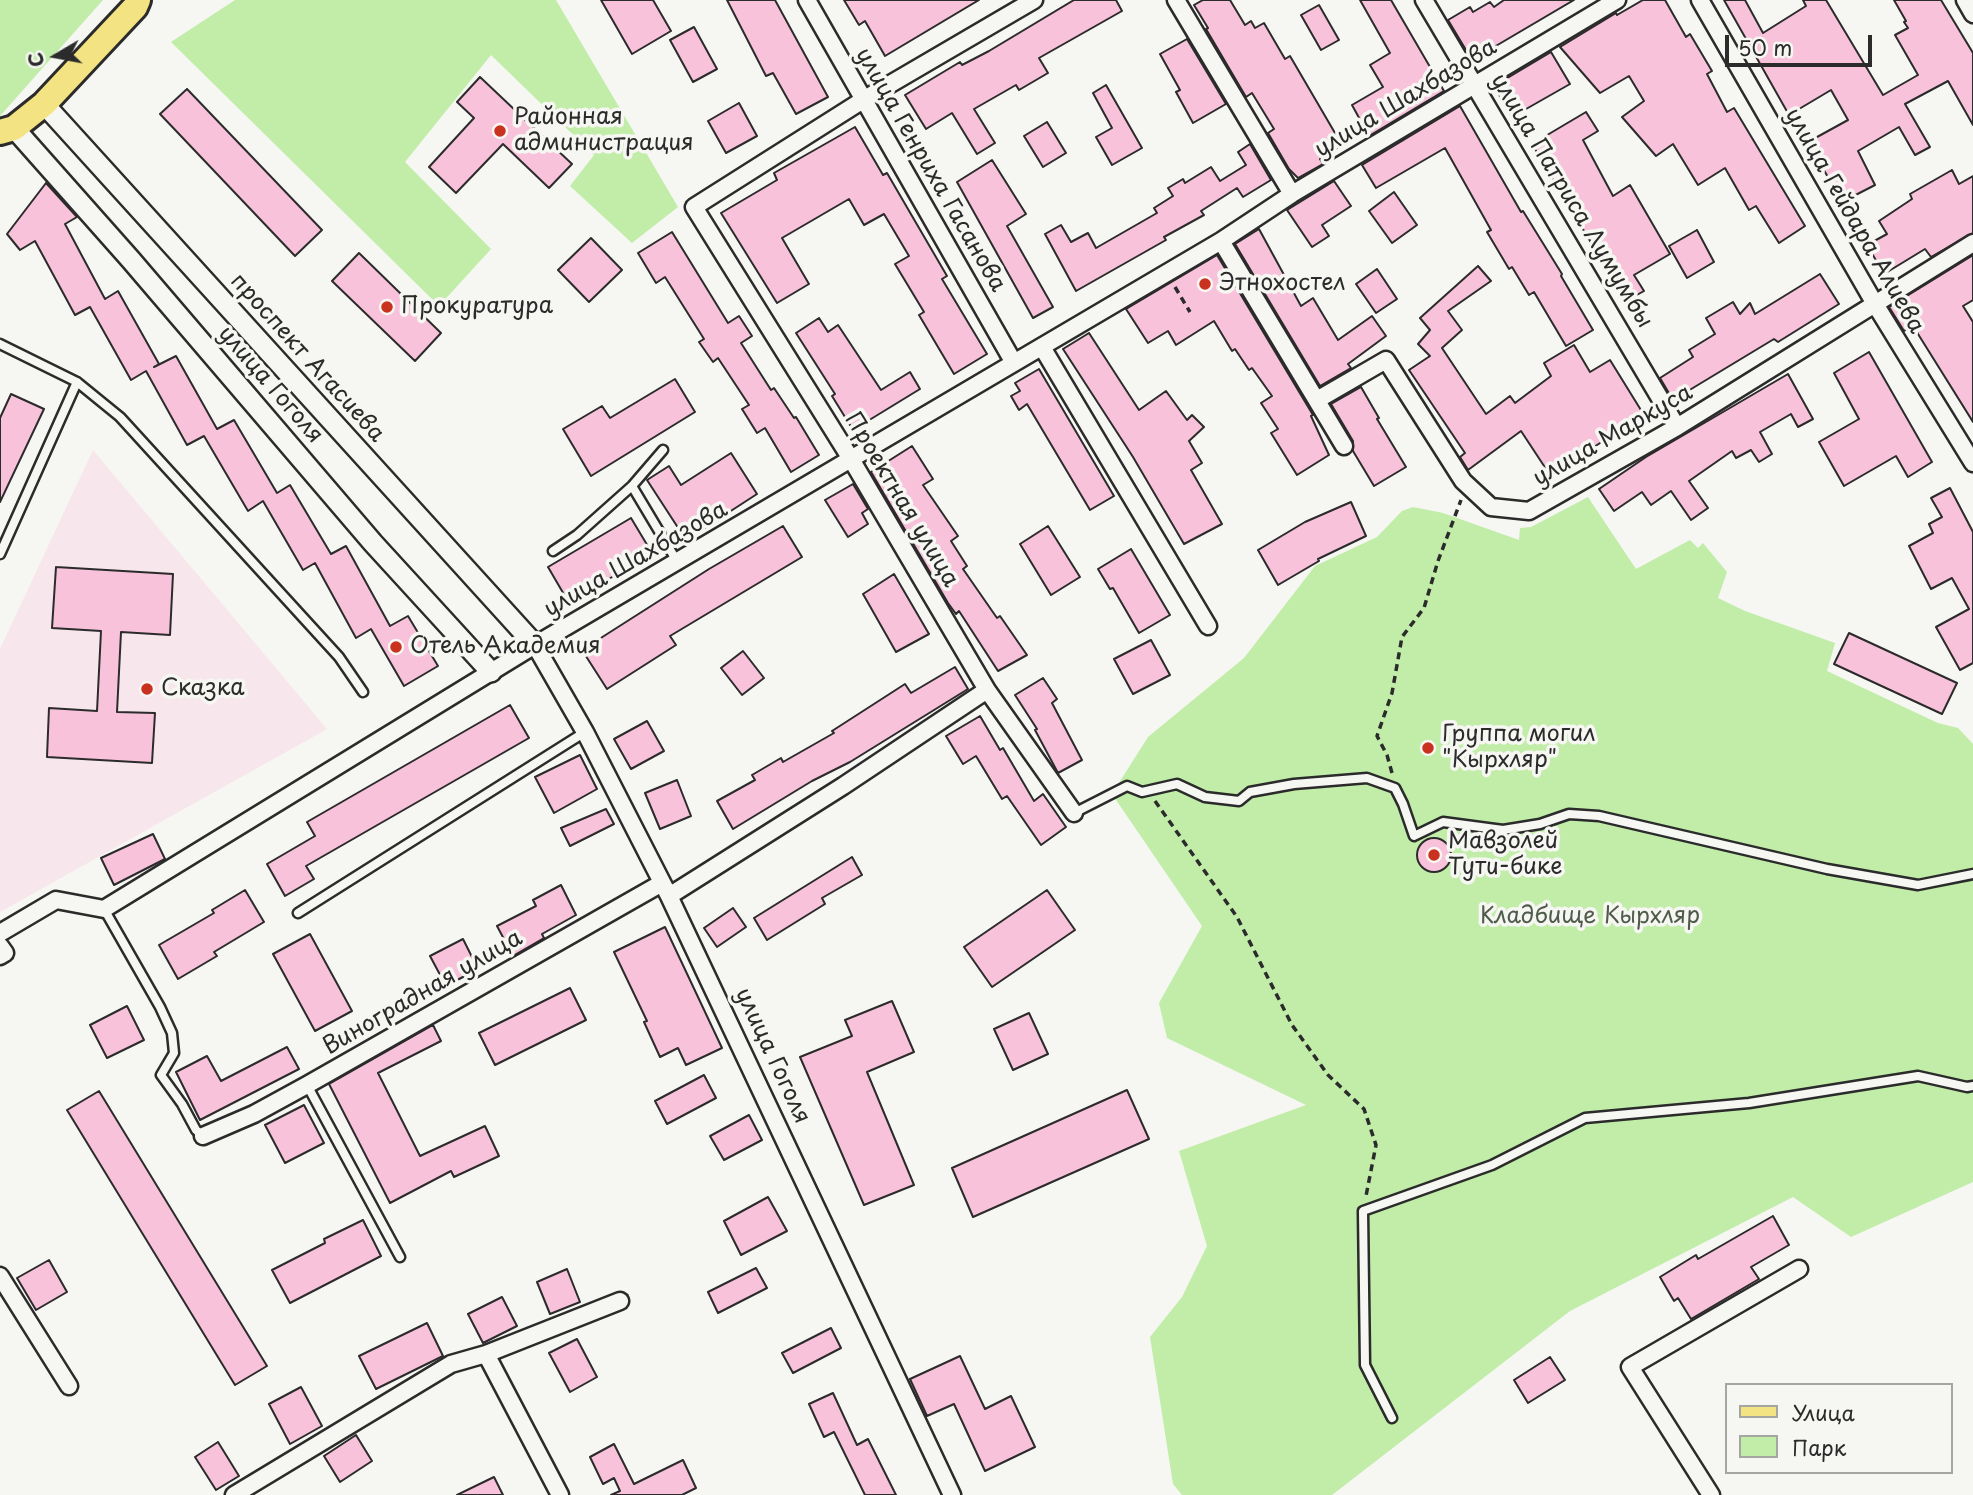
<!DOCTYPE html>
<html>
<head>
<meta charset="utf-8">
<style>
	body { margin:0 }
	#map { position:relative; width:1973px; height:1495px; overflow:hidden; background:#f6f6f2; font-family:"Playpen Sans",sans-serif }
	canvas { display:block }
	.legend { position:absolute; left:1725px; top:1383px; width:228px; height:91px; box-sizing:border-box; background:#f6f6f2; border:2px solid #a5a5a2; margin:0; padding:9px 12px; list-style:none; font-size:21px; color:#2b2b2b }
	.legend li { display:flex; align-items:center; gap:14px; height:35px }
	.legend b { width:35px; border:2px solid #a5a5a2 }
	.north { position:absolute; left:21px; top:21px; width:70px; height:70px; -webkit-text-stroke:5px #f6f6f2; paint-order:stroke; rotate:260deg; font-size:19px; font-weight:700; line-height:28px; text-align:center; color:#2b2b2b }
	.north::after { content:''; display:block; margin:auto; width:24px; height:32px; background:#2b2b2b; clip-path:polygon(50% 0,100% 100%,50% 72%,0 100%) }
	.scale { position:absolute; left:1725px; top:35px; width:147px; height:32px; box-sizing:border-box; border:4px solid #2b2b2b; border-top:0; padding-left:9px; font-size:21px; line-height:24px; white-space:nowrap; color:#2b2b2b; -webkit-text-stroke:5px #f6f6f2; paint-order:stroke }
</style>
</head>
<body>
<div id="map">
<canvas width="1973" height="1495"></canvas>
<ul class="legend">
<li><b style="height:9px;background:#f4e382"></b>Улица</li>
<li><b style="height:19px;background:#c1eda9"></b>Парк</li>
</ul>
<div class="north">С</div>
<div class="scale">50 m</div>
</div>
<script>
const c = document.querySelector('canvas').getContext('2d');
c.lineJoin = 'round';
function fillPath(path, color) {
  c.fillStyle = color;
  c.fill(path, 'evenodd');
}
function toPath(rows) {
  const path = new Path2D();
  for (const r of rows) {
    if (r.length === 3) {
      path.moveTo(r[0] + r[2], r[1]);
      path.arc(r[0], r[1], r[2], 0, 2 * Math.PI);
      continue;
    }
    path.moveTo(r[0], r[1]);
    for (let i = 2; i < r.length; i += 2) path.lineTo(r[i], r[i + 1]);
  }
  return path;
}
function stroke(path, color, width, dash) {
  c.strokeStyle = color;
  c.lineWidth = width;
  c.lineCap = dash ? 'butt' : 'round';
  c.setLineDash(dash || []);
  c.stroke(path);
}
function label(font, color, halo, rows, align = 'center') {
  c.font = font + ' "Playpen Sans",sans-serif';
  c.lineWidth = 7;
  c.setLineDash([]);
  c.textBaseline = 'middle';
  c.strokeStyle = halo;
  c.fillStyle = color;
  for (const [text, x, y, turn = 0] of rows) {
    c.save();
    c.translate(x, y);
    c.rotate((+turn || 0) * Math.PI / 180);
    c.textAlign = isNaN(turn) ? turn : align;
    if (halo) c.strokeText(text, 0, 0);
    c.fillText(text, 0, 0);
    c.restore();
  }
}
fillPath(toPath([
	[93,450,327,729,0,912,0,649]
]), '#f7e6eb');
fillPath(toPath([
	[0,0,103,0,0,116],
	[235,0,556,0,678,207,632,243,570,186,594,155,491,55,405,162,491,249,439,306,171,42],
	[1588,497,1636,569,1690,540,1698,548,1703,543,1727,572,1718,598,1745,611,1835,643,1827,671,1938,723,1958,728,1973,744,1973,1182,1851,1237,1793,1197,1570,1311,1332,1495,1182,1495,1173,1484,1150,1337,1182,1297,1207,1246,1179,1151,1306,1105,1167,1038,1159,1003,1202,926,1112,794,1148,737,1244,658,1315,566,1377,537,1402,511,1413,507,1443,513,1519,540,1520,528,1531,527]
]), '#c1eda9');
const building = toPath([
	[601,0,653,0,671,31,632,54,601,0],
	[727,0,775,0,828,97,796,114,773,73,766,76,727,0],
	[844,0,979,0,885,56,865,21,859,25,844,0],
	[1074,0,1116,0,1122,11,1039,58,1048,73,1019,90,1016,85,974,109,995,143,977,154,952,113,926,129,905,95,960,62,962,65,989,51,1074,0],
	[1203,0,1230,0,1245,25,1251,21,1255,28,1264,23,1285,59,1290,56,1342,145,1320,159,1323,164,1298,178,1289,169,1268,133,1274,129,1252,93,1246,97,1206,29,1208,28,1194,5,1203,0],
	[1360,0,1391,0,1444,91,1369,136,1352,105,1383,87,1370,65,1390,53,1360,0],
	[1504,0,1574,0,1472,60,1448,20,1470,7,1473,12,1490,2,1494,7,1504,0],
	[1643,0,1665,0,1686,37,1690,34,1712,71,1707,74,1727,112,1734,108,1805,226,1779,243,1756,206,1749,210,1725,168,1698,185,1673,144,1656,156,1622,117,1644,101,1629,76,1600,93,1560,47,1616,13,1617,15,1643,0],
	[1724,0,1745,0,1763,33,1806,6,1803,0,1826,0,1883,95,1918,75,1895,35,1908,28,1904,22,1906,21,1894,0,1941,0,1973,53,1973,125,1948,81,1905,104,1930,147,1915,155,1899,127,1858,151,1875,185,1842,202,1808,142,1848,120,1831,90,1789,115,1724,0],
	[1319,5,1339,40,1321,50,1301,15,1319,5],
	[694,27,717,69,693,82,670,40,694,27],
	[1187,39,1226,104,1193,123,1176,92,1180,90,1160,54,1187,39],
	[1551,52,1570,84,1512,117,1494,86,1551,52],
	[480,77,572,164,549,188,503,144,456,193,429,167,474,118,457,102,480,77],
	[1106,85,1142,148,1112,165,1096,137,1112,128,1093,93,1106,85],
	[187,89,322,230,295,256,160,114,187,89],
	[739,103,757,136,726,153,708,121,739,103],
	[1460,106,1521,212,1523,211,1562,274,1561,276,1593,330,1566,346,1534,292,1529,295,1512,267,1509,269,1487,232,1491,230,1445,148,1376,188,1362,165,1460,106],
	[1586,112,1598,131,1583,140,1613,196,1630,185,1670,254,1634,275,1644,291,1626,301,1532,144,1586,112],
	[1047,122,1066,153,1043,167,1024,136,1047,122],
	[855,127,883,175,887,173,947,276,942,279,987,354,954,374,919,315,924,312,895,264,909,256,884,214,864,225,849,199,782,238,809,284,777,303,721,213,777,180,774,173,855,127],
	[1250,144,1271,180,1243,197,1237,188,1201,211,1204,215,1164,237,1166,240,1076,291,1045,234,1061,225,1071,242,1088,233,1096,248,1157,213,1154,208,1173,196,1168,188,1183,179,1185,183,1211,167,1220,181,1246,165,1238,152,1250,144],
	[992,160,1026,214,1007,226,1053,307,1033,318,957,182,992,160],
	[1952,170,1959,184,1973,176,1973,233,1931,257,1925,249,1884,274,1867,245,1887,234,1879,221,1912,199,1910,194,1952,170],
	[1334,181,1351,206,1322,225,1329,236,1312,247,1287,210,1334,181],
	[46,183,77,217,65,224,105,299,118,291,159,364,154,367,176,356,217,429,234,420,277,493,290,485,331,554,346,546,390,626,408,616,438,666,404,686,371,629,356,638,315,563,303,570,263,501,248,511,204,436,187,445,146,371,131,380,90,307,75,315,35,241,20,250,7,234,46,183],
	[1394,192,1417,225,1392,243,1369,211,1394,192],
	[1259,229,1301,306,1313,298,1338,340,1372,316,1386,336,1348,364,1351,368,1320,386,1235,244,1259,229],
	[1697,230,1714,262,1687,278,1669,246,1697,230],
	[672,232,728,323,739,316,752,336,741,343,771,390,774,388,794,418,796,417,819,455,791,472,765,428,757,433,742,409,749,405,718,358,713,362,699,342,704,339,665,277,656,283,638,253,672,232],
	[591,238,622,270,589,302,558,270,591,238],
	[359,253,441,333,415,361,332,281,359,253],
	[1217,255,1313,415,1311,416,1329,455,1297,475,1271,433,1278,429,1261,403,1272,396,1252,368,1249,370,1235,349,1232,351,1214,321,1176,345,1168,331,1148,343,1126,309,1217,255],
	[1973,255,1973,300,1963,306,1973,322,1973,422,1913,326,1904,331,1889,307,1973,255],
	[1478,266,1491,281,1448,311,1462,330,1442,348,1486,414,1510,396,1515,403,1551,376,1544,363,1574,345,1590,372,1610,360,1644,415,1550,475,1521,431,1468,470,1460,457,1465,453,1409,370,1430,356,1418,344,1430,330,1420,318,1478,266],
	[1377,269,1397,299,1376,313,1356,284,1377,269],
	[1820,274,1839,304,1778,342,1774,339,1673,400,1660,378,1693,357,1689,350,1715,334,1706,318,1733,302,1740,314,1750,303,1755,314,1820,274],
	[819,318,828,332,838,325,881,390,910,372,920,389,853,430,832,396,835,394,796,333,819,318],
	[1089,333,1139,410,1166,391,1187,420,1192,415,1204,427,1189,441,1202,463,1191,470,1222,524,1184,544,1133,457,1063,349,1089,333],
	[1869,352,1932,462,1908,477,1896,456,1844,486,1819,442,1859,419,1834,373,1869,352],
	[1039,369,1114,496,1090,510,1027,404,1019,410,1011,396,1020,391,1015,383,1039,369],
	[1788,374,1813,419,1798,427,1791,414,1760,432,1772,454,1759,462,1751,450,1736,458,1732,451,1689,481,1708,508,1691,520,1671,491,1651,505,1642,492,1614,511,1599,489,1646,457,1788,374],
	[675,379,695,412,591,476,563,429,602,406,610,418,675,379],
	[1361,387,1379,418,1377,419,1406,467,1374,486,1353,451,1353,441,1331,404,1361,387],
	[11,394,44,409,0,502,0,418,11,394],
	[912,446,933,479,923,485,958,536,951,541,967,566,963,569,997,618,1000,616,1027,655,998,671,959,611,956,614,948,603,871,472,912,446],
	[731,453,757,494,686,540,647,480,669,466,681,485,731,453],
	[853,484,868,509,862,513,868,524,848,537,825,500,853,484],
	[1950,488,1973,532,1973,663,1960,670,1936,627,1969,609,1952,578,1931,589,1909,546,1933,533,1929,524,1942,517,1931,498,1950,488],
	[1351,502,1366,536,1318,559,1319,561,1278,585,1258,550,1305,522,1351,502],
	[631,518,652,553,569,603,548,567,631,518],
	[783,526,802,557,670,636,676,645,607,689,582,650,709,569,783,526],
	[1048,526,1080,577,1051,595,1020,544,1048,526],
	[1131,549,1170,615,1139,633,1113,588,1110,589,1098,569,1131,549],
	[56,567,173,574,170,635,121,632,117,712,155,713,152,763,47,757,49,708,97,711,101,631,52,628,56,567],
	[894,574,929,634,896,652,863,594,894,574],
	[1849,633,1957,683,1942,714,1834,664,1849,633],
	[1151,640,1170,675,1133,694,1114,659,1151,640],
	[743,651,764,678,742,695,721,668,743,651],
	[955,667,968,689,850,762,812,781,733,829,717,801,755,780,752,775,781,758,783,762,834,733,832,731,905,684,911,693,955,667],
	[1043,678,1057,699,1052,703,1082,760,1058,773,1035,730,1037,729,1015,695,1043,678],
	[510,705,529,738,306,866,314,879,285,896,267,864,315,836,307,822,510,705],
	[980,716,1000,750,1003,748,1034,801,1043,794,1066,827,1041,845,1007,796,1002,799,976,756,963,764,946,736,980,716],
	[647,721,664,751,631,769,614,739,647,721],
	[580,755,597,789,554,813,535,777,580,755],
	[677,780,691,816,660,829,645,793,677,780],
	[606,809,614,824,570,846,561,828,606,809],
	[153,834,165,859,114,885,101,858,153,834],
	[1434,855,17],
	[852,857,862,875,822,898,825,904,767,940,754,918,852,857],
	[561,885,576,915,542,934,544,938,513,956,497,926,536,906,533,900,561,885],
	[245,890,264,922,214,952,217,956,178,979,159,945,214,913,212,910,245,890],
	[1047,890,1075,930,992,987,964,947,1047,890],
	[733,908,746,927,717,947,704,928,733,908],
	[665,927,722,1048,686,1065,678,1048,660,1057,644,1022,647,1021,614,952,665,927],
	[310,934,352,1011,315,1031,273,954,310,934],
	[463,939,478,969,446,986,430,956,463,939],
	[570,988,586,1020,495,1065,479,1033,570,988],
	[892,1001,914,1052,867,1072,914,1185,864,1205,800,1057,852,1036,845,1020,892,1001],
	[127,1006,144,1040,107,1058,90,1025,127,1006],
	[1029,1013,1048,1054,1013,1070,994,1029,1029,1013],
	[433,1025,441,1041,378,1073,420,1156,485,1126,499,1156,454,1177,451,1171,390,1203,329,1084,433,1025],
	[287,1047,299,1069,200,1120,176,1072,207,1056,221,1081,287,1047],
	[704,1075,716,1098,667,1124,655,1101,704,1075],
	[1127,1090,1149,1139,973,1217,952,1168,1127,1090],
	[99,1091,267,1366,235,1385,67,1110,99,1091],
	[304,1105,324,1143,285,1163,265,1125,304,1105],
	[749,1115,762,1140,724,1160,710,1136,749,1115],
	[768,1197,787,1231,741,1255,724,1221,768,1197],
	[1773,1216,1789,1245,1751,1267,1759,1279,1691,1319,1678,1298,1674,1301,1660,1277,1696,1255,1698,1259,1773,1216],
	[363,1220,381,1256,290,1303,272,1270,325,1243,324,1239,363,1220],
	[49,1260,67,1292,36,1310,17,1278,49,1260],
	[756,1268,767,1288,718,1313,708,1292,756,1268],
	[567,1269,580,1302,550,1314,537,1282,567,1269],
	[502,1297,517,1326,483,1343,468,1314,502,1297],
	[427,1323,443,1356,376,1389,359,1356,427,1323],
	[831,1328,841,1348,793,1373,782,1353,831,1328],
	[577,1339,597,1377,570,1392,549,1353,577,1339],
	[960,1356,985,1409,1011,1396,1035,1447,985,1471,954,1404,927,1416,910,1379,960,1356],
	[1550,1357,1565,1380,1528,1403,1514,1380,1550,1357],
	[301,1387,322,1426,290,1444,269,1404,301,1387],
	[833,1393,857,1445,868,1439,896,1495,865,1495,834,1432,824,1437,809,1404,833,1393],
	[356,1435,372,1461,340,1482,324,1456,356,1435],
	[218,1442,239,1476,216,1490,195,1457,218,1442],
	[614,1444,634,1484,683,1460,696,1488,682,1495,611,1495,620,1491,614,1478,603,1484,590,1457,614,1444],
	[494,1477,503,1495,457,1495,494,1477]
]);
fillPath(building, '#f9c2db');
stroke(building, '#2b2b2b', 2);
const service = toPath([
	[0,344,77,382,120,417,339,657,363,692],
	[632,486,678,563],
	[553,551,577,535,632,486,663,450],
	[0,554,77,382],
	[1074,813,1127,786,1142,792,1177,784,1205,797,1239,801,1250,792,1294,784,1367,778,1395,788,1403,804,1414,836,1443,822,1503,830,1540,824,1569,814,1599,816,1827,869,1918,885,1973,874],
	[104,909,160,1007,172,1033,174,1053,161,1075,182,1104,196,1130,203,1136],
	[298,913,585,732],
	[307,1085,400,1257],
	[1392,1418,1365,1365,1363,1211,1492,1165,1585,1118,1749,1103,1918,1076,1967,1087,1973,1086]
]);
const minor = toPath([
	[807,0,1014,363],
	[1034,0,863,100,694,207,851,459,987,690,1074,813],
	[1176,0,1292,194],
	[1424,0,1677,427],
	[1700,0,1875,304,1973,463],
	[1965,0,1973,14],
	[1221,241,1344,446],
	[1042,347,1208,626],
	[1317,400,1386,360,1463,481,1491,507,1529,511,1677,427,1973,243],
	[535,645,585,732,669,896,952,1495],
	[669,896,843,786,987,690],
	[0,933,56,900,104,909,535,645,1221,241,1292,194,1617,0],
	[0,946,5,953,0,956],
	[203,1136,254,1114,307,1085,662,883],
	[0,1276,69,1386],
	[486,1354,560,1495],
	[234,1495,451,1364,486,1354,620,1301],
	[1711,1495,1630,1367,1799,1269]
]);
const tertiary = toPath([
	[44,104,535,645],
	[14,128,131,260,373,543,491,672]
]);
const primary = toPath([
	[0,132,14,128,44,104,135,7,138,0]
]);
stroke(service, '#2b2b2b', 13);
stroke(minor, '#2b2b2b', 21);
stroke(tertiary, '#2b2b2b', 24);
stroke(primary, '#2b2b2b', 30);
stroke(toPath([
	[1175,287,1190,312],
	[1392,773,1387,755,1377,736,1392,693,1402,637,1424,608,1438,561,1461,500],
	[1155,801,1237,917,1292,1025,1328,1075,1364,1109,1376,1145,1366,1196]
]), '#2b2b2b', 3.5, [7, 5]);
stroke(service, '#f6f6f2', 8);
stroke(minor, '#f6f6f2', 16);
stroke(tertiary, '#f6f6f2', 19);
stroke(primary, '#f4e382', 24);
for (const [x, y, r, color] of [
	[500,131,7,"#c8321e"],
	[1205,284,7,"#c8321e"],
	[387,307,7,"#c8321e"],
	[396,647,7,"#c8321e"],
	[147,689,7,"#c8321e"],
	[1428,748,7,"#c8321e"],
	[1434,855,7,"#c8321e"]
]) {
  const dot = new Path2D();
  dot.arc(x, y, r, 0, 2 * Math.PI);
  c.fillStyle = color;
  c.fill(dot);
  stroke(dot, '#f6f6f2', 2.5);
}
label('23px', '#2b2b2b', '#f6f6f2', [
	["улица Шахбазова",1406,99,-31],
	["улица Генриха Гасанова",930,170,60],
	["улица Патриса Лумумбы",1571,201,59],
	["улица Гейдара Алиева",1854,221,60],
	["проспект Агасиева",307,358,48],
	["улица Гоголя",270,385,49],
	["улица Маркуса",1613,436,-30],
	["Проектная улица",901,500,59],
	["улица Шахбазова",636,560,-30],
	["Виноградная улица",423,993,-30],
	["улица Гоголя",772,1056,65]
]);
label('23px', '#2b2b2b', '#f6f6f2', [
	["Районная",514,118],
	["администрация",514,144],
	["Этнохостел",1219,284],
	["Прокуратура",401,307],
	["Отель Академия",410,647],
	["Сказка",161,689],
	["Группа могил",1442,735],
	["\"Кырхляр\"",1442,761],
	["Мавзолей",1448,842],
	["Тути-бике",1448,868]
], 'left');
label('23px', '#505c4a', '#f6f6f2', [
	["Кладбище Кырхляр",1590,917]
]);
</script>
</body>
</html>
